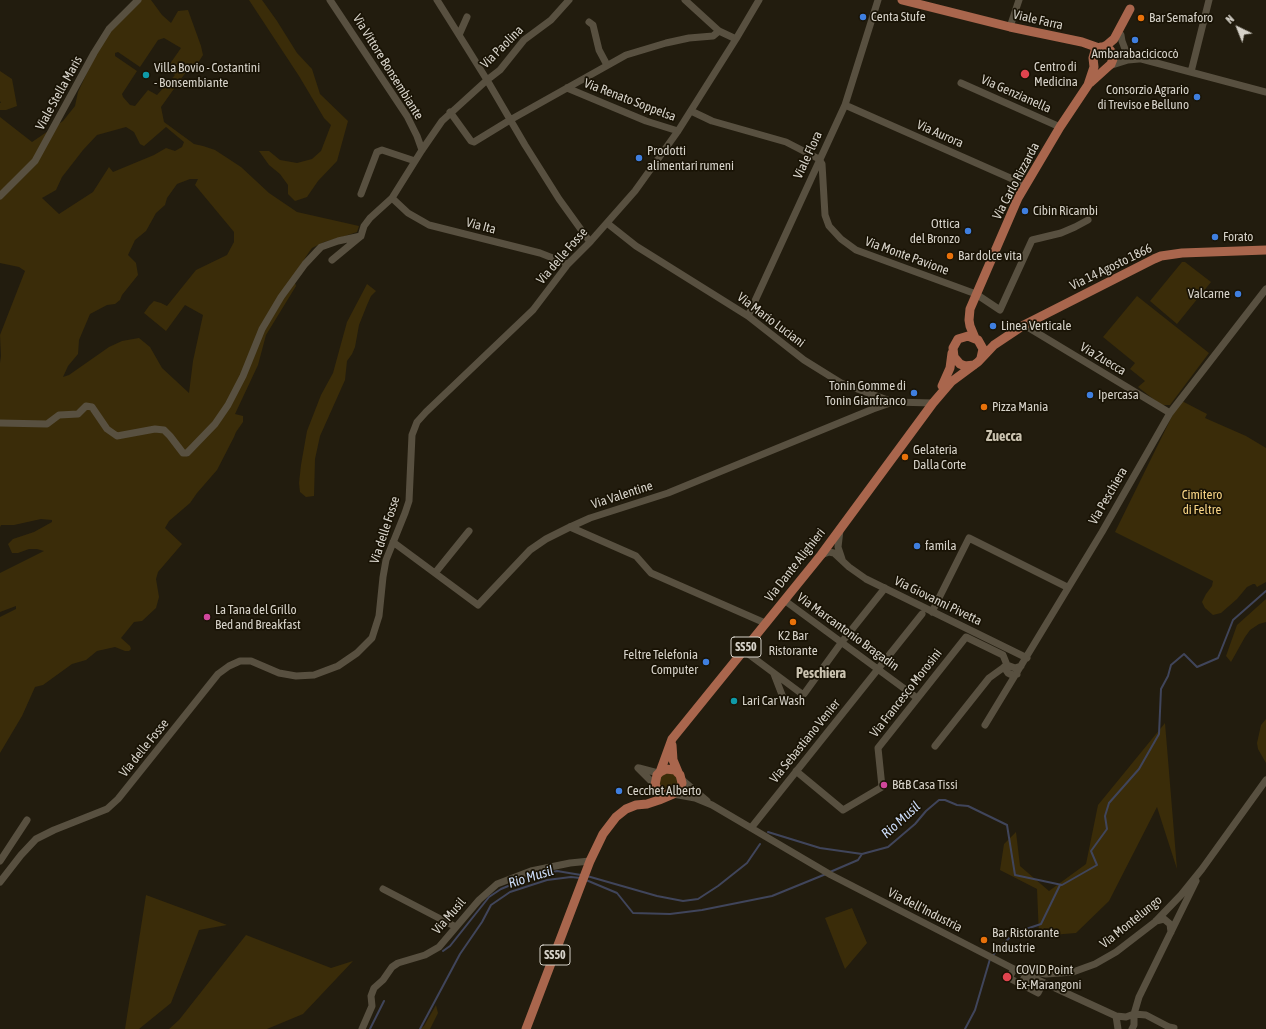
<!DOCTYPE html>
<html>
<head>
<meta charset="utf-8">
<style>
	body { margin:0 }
	#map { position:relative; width:1266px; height:1029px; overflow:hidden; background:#221c0e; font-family:"Asap Condensed",sans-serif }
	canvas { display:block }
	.north { position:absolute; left:1218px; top:8px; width:40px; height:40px; -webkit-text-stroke:3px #191305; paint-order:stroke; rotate:317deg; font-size:11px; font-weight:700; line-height:16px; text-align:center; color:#d6d2c9 }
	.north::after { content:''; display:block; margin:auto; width:14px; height:18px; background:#d6d2c9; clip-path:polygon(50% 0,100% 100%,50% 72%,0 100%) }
</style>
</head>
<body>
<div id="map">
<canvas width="1266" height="1029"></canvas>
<div class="north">N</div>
</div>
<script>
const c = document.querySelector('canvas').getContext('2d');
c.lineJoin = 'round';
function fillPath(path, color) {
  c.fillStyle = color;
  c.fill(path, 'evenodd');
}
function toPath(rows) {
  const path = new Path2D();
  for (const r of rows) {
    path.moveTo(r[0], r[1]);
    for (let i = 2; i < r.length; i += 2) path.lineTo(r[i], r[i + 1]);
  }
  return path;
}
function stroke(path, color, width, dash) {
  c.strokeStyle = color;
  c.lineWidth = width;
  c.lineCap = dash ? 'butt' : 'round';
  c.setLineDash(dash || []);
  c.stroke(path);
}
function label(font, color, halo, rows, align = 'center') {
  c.font = font + ' "Asap Condensed",sans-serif';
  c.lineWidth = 3.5;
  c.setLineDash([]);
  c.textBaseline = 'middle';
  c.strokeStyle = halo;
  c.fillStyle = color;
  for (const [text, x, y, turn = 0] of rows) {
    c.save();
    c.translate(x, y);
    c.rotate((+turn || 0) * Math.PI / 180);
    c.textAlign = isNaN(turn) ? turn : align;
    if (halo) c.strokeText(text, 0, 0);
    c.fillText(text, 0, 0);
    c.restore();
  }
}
fillPath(toPath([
	[137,0,151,0,162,15,171,23,178,11,188,10,201,46,203,55,198,63,191,65,161,107,164,122,194,144,203,146,215,150,241,167,269,193,297,212,359,226,357,232,339,238,324,242,312,248,309,252,273,308,259,333,243,373,229,399,207,431,189,451,184,453,188,457,189,454,200,444,231,400,245,374,261,334,275,309,294,279,296,286,266,335,258,365,235,414,243,416,243,422,236,432,234,437,217,470,197,493,190,503,169,521,165,528,182,544,158,572,156,579,159,597,156,608,142,621,134,622,121,638,130,646,131,649,129,651,125,651,115,647,97,651,86,660,72,664,43,685,35,687,22,716,0,753,0,617,16,609,16,606,0,612,0,573,44,551,37,549,29,549,18,553,12,553,8,544,13,539,34,532,52,522,52,520,41,519,14,525,1,525,0,527,0,363,1,356,0,335,25,271,19,267,0,263,0,117,32,142,63,121,75,106,78,92,92,62,97,45],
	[164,38,181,48,167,68,175,75,157,95,148,90,135,106,130,105,123,97,122,94,137,71,115,56,115,53,118,52,140,67,158,40],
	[126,127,134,132,140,144,144,146,166,127,184,142,182,147,175,151,166,148,154,155,113,172,109,167,93,192,59,214,42,198,56,190,62,177,83,150,97,135],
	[190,179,198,179,195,185,234,232,234,242,227,255,196,270,167,306,161,303,154,301,149,306,144,313,166,331,185,305,203,315,193,361,189,393,162,368,150,347,139,338,122,341,109,347,69,375,63,377,68,366,78,354,79,340,90,314,107,305,115,304,120,300,122,295,138,275,136,263,128,255,135,240,146,231,156,213,165,205,167,198,177,184],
	[249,0,262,0,277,21,297,53,312,69,320,94,348,121,337,161,318,181,307,197,295,201,288,194,288,185,280,174,269,165,259,151,269,151,280,160,297,163,312,159,321,151,331,125,324,118,299,76],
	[0,71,12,79,17,106,6,110,0,110,0,103,1,103,0,101],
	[1182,262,1185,262,1211,282,1177,324,1150,301],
	[367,284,376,291,371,296,367,305,359,325,355,347,352,354,347,361,345,380,320,436,315,459,314,496,306,497,300,492,299,483,301,465,307,431,321,395,333,373,347,322],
	[1137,296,1209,353,1170,405,1161,405,1138,387,1145,381,1130,369,1135,363,1103,337],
	[1180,400,1207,414,1205,418,1246,436,1266,448,1266,582,1257,587,1255,584,1253,584,1247,587,1237,599,1221,613,1213,615,1205,608,1202,602,1206,594,1212,586,1213,581,1115,532],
	[1266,599,1266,622,1259,624,1250,630,1245,637,1231,662,1226,656,1237,625],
	[1266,719,1266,763,1258,749,1257,743,1261,725],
	[1165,723,1177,869,1157,807,1109,901,1076,933,1039,936,1037,889,1000,870,1004,844,1016,832,1020,866,1049,891,1086,864,1098,805],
	[674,771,679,788,663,793,657,778,659,774],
	[146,895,227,925,199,930,171,1003,139,1029,125,1029],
	[852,908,867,943,845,969,825,918],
	[246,935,331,968,353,961,303,1014,267,1029,169,1029,179,1020],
	[436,1005,438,1013,430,1029,420,1029,424,1026]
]), '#3a2c09');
stroke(toPath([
	[768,832,820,848,862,854],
	[830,872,858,860,862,854,888,847,915,824,926,811,939,800,945,800,957,805,968,806,1007,825,1015,875,1062,885,1097,865,1091,851,1107,829,1105,816,1109,803,1139,769,1159,734,1161,689,1168,676,1171,665,1184,654,1197,667,1218,658,1233,620,1266,591],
	[587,876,657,896,683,901,698,899,718,886,747,863,760,844],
	[586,880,617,893,633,913,670,914,702,910,772,896,826,874],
	[443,951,450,946,489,897,501,889,525,879,557,871,581,875],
	[993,955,1014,933,1041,924,1060,885],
	[370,1029,384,1001],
	[420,1029,460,954,482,922,491,905,510,892,547,880,571,877,580,878],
	[965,1029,975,1010,990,959]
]), '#40455b', 2);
stroke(toPath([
	[330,0,407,116,417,136,422,150],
	[437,0,459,35],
	[685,0,719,31,736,39],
	[467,17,459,35,487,80,525,145,559,199,590,242],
	[589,22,593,25,599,50,607,65],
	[1010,27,1019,0],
	[1121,35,1122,41,1125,49,1134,57,1266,92],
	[1113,54,1121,57,1132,57],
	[1109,66,1128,60,1139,59],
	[1191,72,1209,0],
	[961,83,1060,127],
	[567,88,646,121,678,131],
	[845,105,1026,185],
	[691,111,712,121,786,142,819,159,822,164,825,215,829,226,841,239,856,250,976,294,1000,310,1032,240,1061,233,1075,227,1088,220],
	[450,112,471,141,474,142,510,120,626,55,666,43,689,38,713,36,719,31],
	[361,194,377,152,382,150,415,161],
	[0,196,35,161,94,53,109,29,138,0],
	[607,223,636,246,748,316,804,360,841,383,893,402,933,403],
	[332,260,361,236,364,226,370,218,392,198],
	[568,264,540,253,429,225,408,213,392,198,422,150,442,121,487,80,500,70,524,40,551,20,569,0],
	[748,316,845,105,878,0],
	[1024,325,1170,413],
	[0,423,47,424,59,415,78,414,86,406,92,407,107,429,117,436,155,429,164,430,170,436,183,453,187,453,215,424,228,405,243,376,262,329,281,297,305,264,321,247,338,241,361,236],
	[570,527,636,556,651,573,765,623],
	[840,530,838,547,842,559],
	[393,542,478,605,530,550,546,539,570,527,590,518,668,493,873,409,893,402],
	[821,555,829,552,834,553,849,567,866,579,1027,658],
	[435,573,469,531],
	[784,600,917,698],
	[932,612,969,538,1067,587],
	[743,650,802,694,804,694,841,643,885,588],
	[1004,667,1008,673,1012,675,1017,674],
	[774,674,784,700],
	[985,725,1102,532,1170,413,1266,289],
	[935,746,989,678,1007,665,1015,668,1021,666],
	[638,768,655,785],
	[639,768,658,773],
	[796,771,843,810,882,787,878,748,966,637,1003,655,1007,665],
	[681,779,707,801],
	[673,794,695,798,712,805,831,875,1014,969,1116,1016,1126,1017,1134,1014,1146,1015,1169,1027,1174,1028],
	[751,828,922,614],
	[0,861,27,820],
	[0,882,21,855,36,839,54,830,107,809,118,799,218,674,229,666,240,661,251,661,279,673,296,676,314,675,338,666,357,653,372,638,379,616,383,577,386,560,405,513,409,501,412,435,417,422,426,412,533,310,568,264,590,242,635,191,678,131,736,39,759,0],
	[383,889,456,927],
	[1156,921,1164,919,1170,924,1171,932],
	[1014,969,1009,978,1038,993,1041,987,1024,978],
	[1023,970,1046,974,1073,972,1095,964,1116,952,1155,922,1181,895,1202,869,1266,780],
	[1116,1016,1118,1029],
	[362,1029,372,1006,371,996,374,988,383,980,392,967,398,963,425,955,439,947,479,900,497,884,531,871,570,863,590,861],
	[1132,1029,1134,1025,1134,1014,1139,997,1196,881]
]), '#585040', 7);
stroke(toPath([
	[902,0,1010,27,1082,42,1099,48],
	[1090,83,1111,64,1113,59,1113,54,1110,50,1104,47,1101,47],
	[975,338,970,326,969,320,970,309,1018,198,1060,127,1088,85,1094,67,1093,58,1095,51,1107,45,1114,39,1130,9],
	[974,365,965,366,960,364,954,357,953,348,958,339,968,336,978,340,983,349,981,358],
	[942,386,950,368,952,353],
	[672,745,673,760,678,772],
	[660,772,672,739,821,555,933,403,951,382,978,362,994,345,1024,325,1154,259,1161,256,1182,253,1266,250],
	[526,1029,590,861,603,834,616,817,626,809,636,805,647,804,659,800,673,794,679,790,682,783,680,775,675,770,666,769,660,772,657,775,655,785,659,791,662,793,669,795]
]), '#a9664d', 9);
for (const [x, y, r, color] of [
	[863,17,4,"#3f7fe0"],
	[1141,18,4,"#e8710a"],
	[1135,40,4,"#3f7fe0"],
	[1025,74,5,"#e0444e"],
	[146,75,4,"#0f9aa8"],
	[1197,97,4,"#3f7fe0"],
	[639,158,4,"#3f7fe0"],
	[1025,211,4,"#3f7fe0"],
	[968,231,4,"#3f7fe0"],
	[1215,237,4,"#3f7fe0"],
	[950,256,4,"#e8710a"],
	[1238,294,4,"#3f7fe0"],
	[993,326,4,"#3f7fe0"],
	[914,393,4,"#3f7fe0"],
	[1090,395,4,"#3f7fe0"],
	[984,407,4,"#e8710a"],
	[905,457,4,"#e8710a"],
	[917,546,4,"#3f7fe0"],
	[207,617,4,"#d1479c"],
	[793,622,4,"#e8710a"],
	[706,662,4,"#3f7fe0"],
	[734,701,4,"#0f9aa8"],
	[884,785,4,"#d1479c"],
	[619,791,4,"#3f7fe0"],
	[984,940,4,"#e8710a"],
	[1007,977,5,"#e0444e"]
]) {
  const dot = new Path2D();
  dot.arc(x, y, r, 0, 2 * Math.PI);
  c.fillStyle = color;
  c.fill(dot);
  stroke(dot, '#191305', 1.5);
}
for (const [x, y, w] of [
	[746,647,30],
	[555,955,30]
]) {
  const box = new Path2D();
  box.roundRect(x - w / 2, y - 10, w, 20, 3);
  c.fillStyle = '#191305';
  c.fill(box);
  stroke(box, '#d6d2c9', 1);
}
label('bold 12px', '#d6d2c9', null, [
	["SS50",746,647],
	["SS50",555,955]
]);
label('13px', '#d6d2c9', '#191305', [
	["Centa Stufe",871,17],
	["Bar Semaforo",1149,18],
	["Ambarabacicicocò",1135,54,"center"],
	["Centro di",1034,67],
	["Medicina",1034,82],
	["Villa Bovio - Costantini",154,68],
	["- Bonsembiante",154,83],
	["Consorzio Agrario",1189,90,"right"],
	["di Treviso e Belluno",1189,105,"right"],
	["Prodotti",647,151],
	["alimentari rumeni",647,166],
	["Cibin Ricambi",1033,211],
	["Ottica",960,224,"right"],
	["del Bronzo",960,239,"right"],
	["Forato",1223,237],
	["Bar dolce vita",958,256],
	["Valcarne",1230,294,"right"],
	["Linea Verticale",1001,326],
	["Tonin Gomme di",906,386,"right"],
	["Tonin Gianfranco",906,401,"right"],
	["Ipercasa",1098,395],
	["Pizza Mania",992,407],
	["Gelateria",913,450],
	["Dalla Corte",913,465],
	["famila",925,546],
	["La Tana del Grillo",215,610],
	["Bed and Breakfast",215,625],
	["K2 Bar",793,636,"center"],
	["Ristorante",793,651,"center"],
	["Feltre Telefonia",698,655,"right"],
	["Computer",698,670,"right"],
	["Lari Car Wash",742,701],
	["B&B Casa Tissi",892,785],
	["Cecchet Alberto",627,791],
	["Bar Ristorante",992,933],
	["Industrie",992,948],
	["COVID Point",1016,970],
	["Ex-Marangoni",1016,985]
], 'left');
label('13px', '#d6d2c9', '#191305', [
	["Viale Farra",1038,20,13],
	["Via Paolina",502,47,-45],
	["Via Vittore Bonsembiante",388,67,58],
	["Viale Stella Maris",59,93,-61],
	["Via Genzianella",1016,94,24],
	["Via Renato Soppelsa",630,100,21],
	["Via Aurora",940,134,24],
	["Viale Flora",808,155,-65],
	["Via Carlo Rizzarda",1016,181,-62],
	["Via Ita",481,226,15],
	["Via delle Fosse",562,256,-49],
	["Via Monte Pavione",907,256,20],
	["Via 14 Agosto 1866",1111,267,-26],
	["Via Mario Luciani",771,320,37],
	["Via Zuecca",1103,359,31],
	["Via Valentine",622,495,-18],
	["Via Peschiera",1108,496,-60],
	["Via delle Fosse",385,530,-72],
	["Via Dante Alighieri",795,565,-52],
	["Via Giovanni Pivetta",938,601,26],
	["Via Marcantonio Bragadin",848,632,36],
	["Via Francesco Morosini",906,693,-52],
	["Via Sebastiano Venier",805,741,-51],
	["Via delle Fosse",144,748,-51],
	["Via dell'Industria",925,910,27],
	["Via Musil",449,916,-49],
	["Via Montelungo",1131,922,-39]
]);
label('13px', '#f8d485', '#191305', [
	["Cimitero",1202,495],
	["di Feltre",1202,510]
]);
label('bold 14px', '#cac2af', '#191305', [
	["Zuecca",1004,437],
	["Peschiera",821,674]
]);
label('italic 14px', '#cadaf6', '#191305', [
	["Rio Musil",901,820,-42],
	["Rio Musil",531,877,-17]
]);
</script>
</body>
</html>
